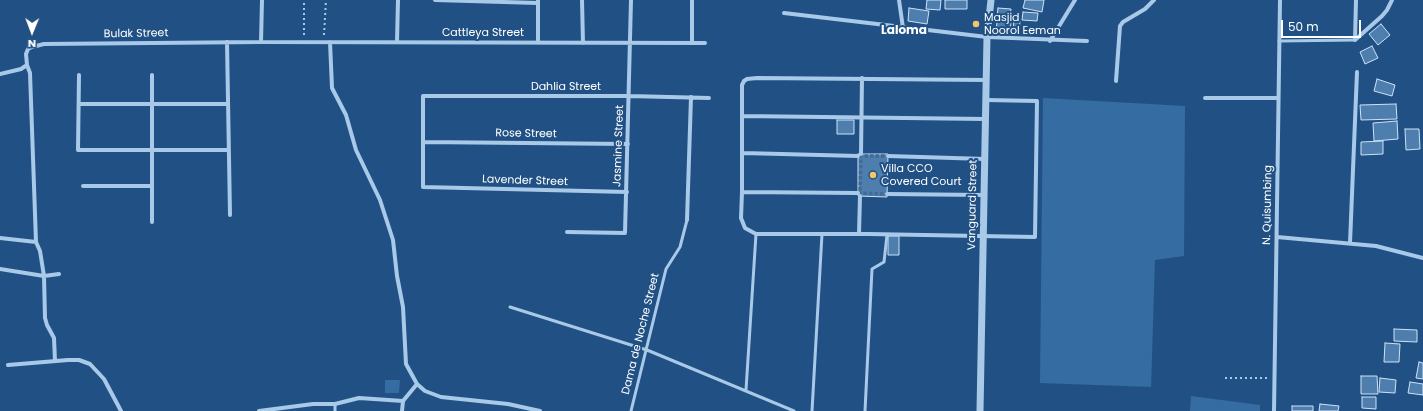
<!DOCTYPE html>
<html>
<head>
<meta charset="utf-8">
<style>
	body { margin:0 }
	#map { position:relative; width:1423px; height:411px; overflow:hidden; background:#215184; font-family:Poppins,sans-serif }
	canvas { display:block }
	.north { position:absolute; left:12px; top:12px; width:40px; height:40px; -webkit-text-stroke:3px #215184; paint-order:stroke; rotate:181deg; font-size:11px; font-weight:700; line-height:16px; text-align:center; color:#fff }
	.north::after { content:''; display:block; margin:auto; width:14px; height:18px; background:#fff; clip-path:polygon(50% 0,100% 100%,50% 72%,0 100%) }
	.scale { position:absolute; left:1281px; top:20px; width:80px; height:18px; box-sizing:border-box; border:2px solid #fff; border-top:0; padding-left:5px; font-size:12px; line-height:14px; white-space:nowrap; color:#fff; -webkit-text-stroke:3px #215184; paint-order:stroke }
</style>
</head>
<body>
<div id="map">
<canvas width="1423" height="411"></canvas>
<div class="north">N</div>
<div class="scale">50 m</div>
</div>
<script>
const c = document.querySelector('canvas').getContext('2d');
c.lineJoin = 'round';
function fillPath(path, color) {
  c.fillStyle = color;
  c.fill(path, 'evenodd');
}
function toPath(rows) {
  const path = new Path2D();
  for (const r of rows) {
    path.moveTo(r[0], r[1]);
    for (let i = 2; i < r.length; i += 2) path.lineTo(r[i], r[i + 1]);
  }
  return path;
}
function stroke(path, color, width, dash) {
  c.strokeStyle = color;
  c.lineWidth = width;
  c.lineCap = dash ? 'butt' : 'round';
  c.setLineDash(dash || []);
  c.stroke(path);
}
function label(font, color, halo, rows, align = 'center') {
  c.font = font + ' Poppins,sans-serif';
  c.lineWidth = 4;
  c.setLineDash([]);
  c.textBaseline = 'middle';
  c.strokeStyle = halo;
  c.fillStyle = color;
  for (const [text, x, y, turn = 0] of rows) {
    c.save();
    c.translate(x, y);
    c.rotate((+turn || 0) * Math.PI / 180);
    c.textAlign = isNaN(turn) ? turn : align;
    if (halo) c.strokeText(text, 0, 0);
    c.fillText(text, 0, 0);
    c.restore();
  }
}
fillPath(toPath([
	[1043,98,1185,106,1184,256,1155,260,1151,387,1040,383],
	[385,380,400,380,399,393,385,393],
	[1191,396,1260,405,1260,411,1190,411]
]), '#356ca1');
const building = toPath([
	[927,0,941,0,940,10,926,9,927,0],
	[945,0,967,0,967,9,945,9,945,0],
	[1025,0,1044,0,1042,12,1023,8,1025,0],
	[909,8,929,11,927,24,908,21,909,8],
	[998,8,1011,9,1010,18,997,17,998,8],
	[1023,12,1038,13,1037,21,1022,20,1023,12],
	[1014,19,1020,21,1019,33,1013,32,1014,19],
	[997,22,1011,22,1010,32,996,32,997,22],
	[1381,24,1390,35,1378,45,1369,34,1381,24],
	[1372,46,1378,58,1365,64,1360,52,1372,46],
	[1377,79,1395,85,1392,96,1374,91,1377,79],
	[1396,104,1397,119,1361,120,1360,105,1396,104],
	[837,120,854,120,854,134,837,134,837,120],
	[1397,121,1398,139,1374,141,1373,123,1397,121],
	[1405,129,1419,129,1420,149,1406,150,1405,129],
	[1383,141,1383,154,1361,155,1361,142,1383,141],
	[858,154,888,154,887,197,858,196,858,154],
	[888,236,899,236,899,255,888,255,888,236],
	[1394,329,1417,330,1417,342,1394,341,1394,329],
	[1385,343,1400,344,1399,362,1384,362,1385,343],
	[1419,362,1423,363,1423,379,1416,378,1419,362],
	[1361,376,1377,376,1378,394,1361,394,1361,376],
	[1380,378,1396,380,1395,393,1379,392,1380,378],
	[1410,382,1423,384,1423,395,1408,393,1410,382],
	[1362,397,1376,397,1376,409,1362,408,1362,397],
	[1320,404,1339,406,1338,411,1319,411,1320,404],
	[1292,406,1313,406,1313,411,1292,411,1292,406]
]);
fillPath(building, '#4e7eae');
stroke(building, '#cde2f7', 1);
stroke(toPath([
	[859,156,888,156],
	[858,193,887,194],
	[860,196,861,154]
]), '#426b96', 3.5, [3.5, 2]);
stroke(toPath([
	[304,35,304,0],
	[324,35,326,0],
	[1225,378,1268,378]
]), '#a9c9e9', 2, [2, 3]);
stroke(toPath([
	[1279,41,1355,40],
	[510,307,647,350,794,411],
	[746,390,756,234],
	[335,411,335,404],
	[631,411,666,269,680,247,687,220],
	[812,411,822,234],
	[865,411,872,269,884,262,887,235]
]), '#a9c9e9', 3);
stroke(toPath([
	[435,0,538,3],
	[582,0,583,43],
	[899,0,903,28],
	[538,1,538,43],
	[784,13,987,37,1087,41],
	[1355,40,1382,16,1387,10,1392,0],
	[1355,40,1356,0],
	[1050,41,1075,0],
	[227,42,230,215],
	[261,42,262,0],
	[330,42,332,88,346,115,356,150,380,200,393,240,397,276,403,307,406,364,417,384,425,391,441,397,508,404,540,411],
	[397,42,398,0],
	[692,43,692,0],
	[0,74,21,69,27,65],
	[79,75,78,150,228,150],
	[152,75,152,222],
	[1116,81,1120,26,1123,22,1145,9,1154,0],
	[1205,98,1278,98],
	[986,100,1037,101,1035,237,869,234,756,234,745,228,741,218,742,192,742,85,744,81,747,79,757,78,986,80],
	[79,104,228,104],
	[742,116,985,119],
	[423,142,628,144],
	[743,153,858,156],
	[861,154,862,78],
	[888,156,985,159],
	[83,186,152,186],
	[627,192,423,187,423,96,629,96,709,98],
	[742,192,858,193],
	[887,194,984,195],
	[687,220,691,97],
	[567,232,625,233,631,0],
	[859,234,860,196],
	[1277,237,1376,246,1423,258],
	[0,238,36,242],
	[1350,243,1357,72],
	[0,269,44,276,59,274],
	[55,361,54,338,47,325,45,318,44,276,40,251,36,242,30,73,27,65,26,54,28,49,32,47,44,44,261,42,705,43],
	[8,365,68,360,79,360,90,364,104,379,121,411],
	[259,411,313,404,335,404,359,398,403,401,417,384],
	[402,411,403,401],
	[1274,411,1280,0]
]), '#a9c9e9', 4);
stroke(toPath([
	[980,411,987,37,991,0]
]), '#a9c9e9', 7);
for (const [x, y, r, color] of [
	[976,24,4,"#f6c66a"],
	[873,175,4,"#f6c66a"]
]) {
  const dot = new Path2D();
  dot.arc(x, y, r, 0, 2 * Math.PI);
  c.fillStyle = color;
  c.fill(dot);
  stroke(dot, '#215184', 1.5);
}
label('11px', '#fff', '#215184', [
	["Masjid",984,18],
	["Noorol Eeman",984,31],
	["Villa CCO",881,169],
	["Covered Court",881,182]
], 'left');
label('11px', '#fff', '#215184', [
	["Cattleya Street",483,33],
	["Bulak Street",136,34,-1],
	["Dahlia Street",566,87],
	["Rose Street",526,134,1],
	["Jasmine Street",619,146,-88],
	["Lavender Street",525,181,2],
	["Vanguard Street",973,205,-89],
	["N. Quisumbing",1268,205,-89],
	["Dama de Noche Street",641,334,-76]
]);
label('bold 12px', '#fff', '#215184', [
	["Laloma",904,31]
]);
</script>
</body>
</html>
